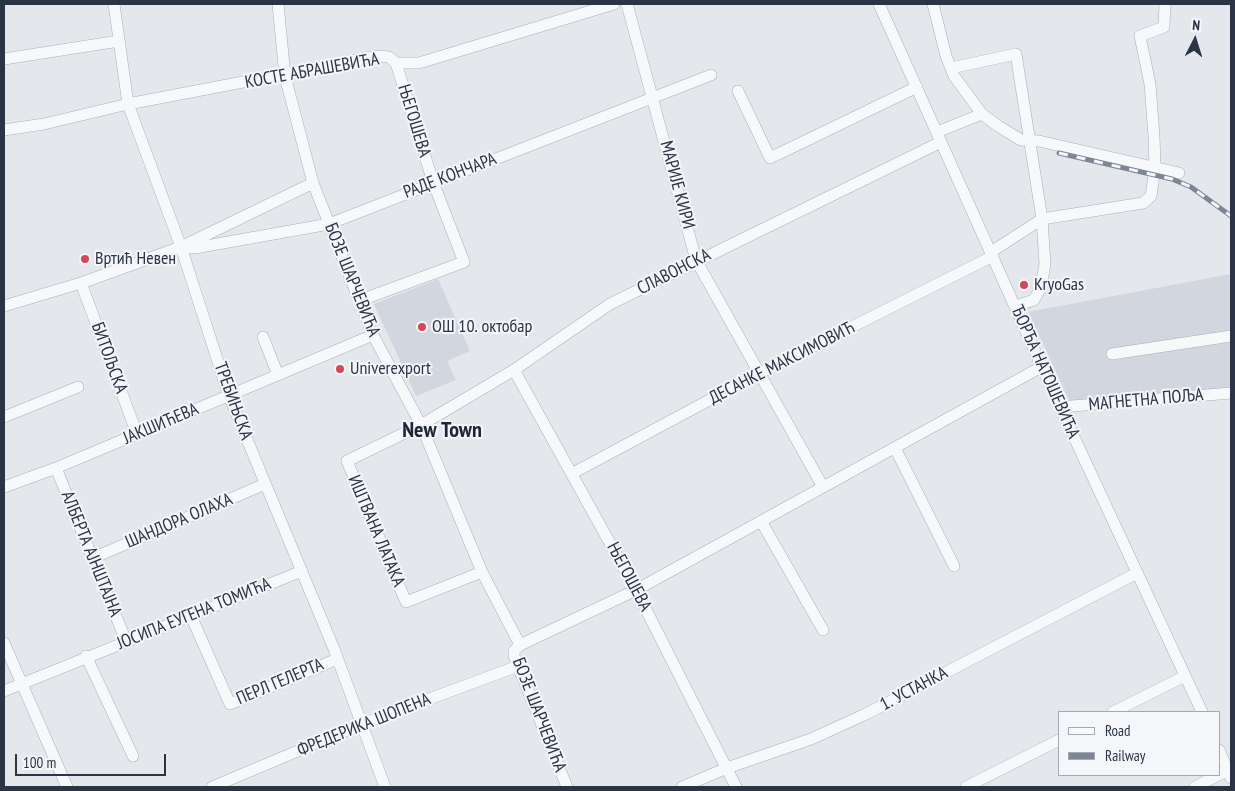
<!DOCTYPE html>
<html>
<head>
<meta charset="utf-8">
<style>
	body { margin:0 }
	#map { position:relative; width:1235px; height:791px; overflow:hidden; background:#e4e7ec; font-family:"PT Sans Narrow",sans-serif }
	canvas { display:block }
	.frame { position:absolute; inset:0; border:5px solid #2b3445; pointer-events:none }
	.legend { position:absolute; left:1058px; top:711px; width:162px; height:65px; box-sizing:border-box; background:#f4f6f9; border:1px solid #a4a8b1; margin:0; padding:6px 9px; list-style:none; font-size:15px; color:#2b3445 }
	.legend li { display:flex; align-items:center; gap:10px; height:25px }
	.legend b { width:25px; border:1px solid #a4a8b1 }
	.north { position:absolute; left:1170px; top:15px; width:50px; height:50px; -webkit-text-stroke:4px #f4f6f9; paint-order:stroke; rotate:5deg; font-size:14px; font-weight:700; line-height:20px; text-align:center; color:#2b3445 }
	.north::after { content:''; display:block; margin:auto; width:18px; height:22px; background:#2b3445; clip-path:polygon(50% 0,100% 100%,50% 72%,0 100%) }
	.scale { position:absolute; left:15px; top:754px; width:151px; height:22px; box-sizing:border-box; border:2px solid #2b3445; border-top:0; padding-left:6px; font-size:15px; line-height:18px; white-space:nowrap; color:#2b3445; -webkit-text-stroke:4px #f4f6f9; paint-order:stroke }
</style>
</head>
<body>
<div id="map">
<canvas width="1235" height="791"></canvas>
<div class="frame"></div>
<ul class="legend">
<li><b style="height:6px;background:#f7f8fa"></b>Road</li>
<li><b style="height:6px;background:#7d8696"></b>Railway</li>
</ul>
<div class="north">N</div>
<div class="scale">100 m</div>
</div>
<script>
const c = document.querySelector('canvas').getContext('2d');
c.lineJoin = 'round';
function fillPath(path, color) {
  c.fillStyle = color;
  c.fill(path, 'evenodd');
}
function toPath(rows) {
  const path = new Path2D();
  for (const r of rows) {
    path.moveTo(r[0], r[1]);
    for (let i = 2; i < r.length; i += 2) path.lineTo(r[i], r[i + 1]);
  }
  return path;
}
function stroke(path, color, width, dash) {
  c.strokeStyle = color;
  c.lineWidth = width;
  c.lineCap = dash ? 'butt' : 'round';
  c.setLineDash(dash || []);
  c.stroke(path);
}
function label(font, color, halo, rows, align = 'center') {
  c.font = font + ' "PT Sans Narrow",sans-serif';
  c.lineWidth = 4;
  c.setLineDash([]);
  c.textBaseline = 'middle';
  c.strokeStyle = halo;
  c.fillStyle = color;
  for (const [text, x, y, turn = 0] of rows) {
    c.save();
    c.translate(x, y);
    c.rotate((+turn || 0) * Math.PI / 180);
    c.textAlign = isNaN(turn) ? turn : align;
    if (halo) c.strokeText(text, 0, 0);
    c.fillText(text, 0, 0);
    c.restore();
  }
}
fillPath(toPath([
	[1231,274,1231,393,1078,405,1069,400,1028,312],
	[438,279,470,351,447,361,456,380,416,396,374,304]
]), '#d2d6de');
const minor = toPath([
	[114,4,128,104,181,247,229,396,334,649,385,787],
	[278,4,285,76,313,183,373,335,421,425,482,572,520,645,514,651,514,656,567,787],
	[627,4,696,260,823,487],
	[879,4,1060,407,1202,712],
	[933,4,946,56,954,76,982,114,998,126,1021,140,1039,141,1179,173],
	[4,59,119,41],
	[951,68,1016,54,1042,219,1045,264,1041,287,1034,300,1016,306],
	[738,91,770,158,917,87],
	[4,130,44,124,128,104,379,56,389,57,396,63,419,63,614,4],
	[937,132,982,114],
	[181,247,195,248,329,224,711,75],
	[991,252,1042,219,1143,203,1151,196,1155,168,1154,136,1150,84,1140,36,1164,27,1165,4],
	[81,283,137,434],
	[361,300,464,262,433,182,396,63],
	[4,306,81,283,181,247,313,183],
	[263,337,278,375],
	[1112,354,1231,336],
	[514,370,636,590,736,787],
	[1060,407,1231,393],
	[4,417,78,387],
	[895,448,954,566],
	[56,468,126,641],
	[573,473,758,374,993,256],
	[4,487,56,468,373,335],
	[761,521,823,630],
	[93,558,265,484],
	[482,572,406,602,347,461,421,425,514,370,610,304,941,142],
	[191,616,230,704,337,659],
	[4,643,67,787],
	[520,645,636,590,1043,366],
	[86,656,133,756],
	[4,691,302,571],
	[1113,712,1185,676],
	[1219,750,1231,778],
	[212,787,362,724,518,666],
	[682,787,727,768,811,739,866,714,1137,573],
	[966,787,1059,740],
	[1195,787,1228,770]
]);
stroke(minor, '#a9aeb7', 12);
stroke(minor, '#f7f8fa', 11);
const rail = toPath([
	[1059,153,1172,179,1191,187,1231,216]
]);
stroke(rail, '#7d8696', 5);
stroke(rail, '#f4f6f9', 3, [9]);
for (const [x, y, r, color] of [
	[85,259,5,"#d1495b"],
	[1024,285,5,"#d1495b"],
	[422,327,5,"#d1495b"],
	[340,369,5,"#d1495b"]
]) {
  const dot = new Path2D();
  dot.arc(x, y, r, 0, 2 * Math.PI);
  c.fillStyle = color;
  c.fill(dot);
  stroke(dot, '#f4f6f9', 2);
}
label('18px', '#2b3445', '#f4f6f9', [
	["КОСТЕ АБРАШЕВИЋА",312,71,-10],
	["ЊЕГОШЕВА",414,121,73],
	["РАДЕ КОНЧАРА",450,176,-21],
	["МАРИЈЕ КИРИ",677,185,75],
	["СЛАВОНСКА",674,272,-27],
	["БОЗЕ ШАРЧЕВИЋА",352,280,68],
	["БИТОЉСКА",109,358,70],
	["ДЕСАНКЕ МАКСИМОВИЋ",782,363,-27],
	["ЂОРЂА НАТОШЕВИЋА",1045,372,66],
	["МАГНЕТНА ПОЉА",1146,400,-5],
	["ТРЕБИЊСКА",233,401,70],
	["ЈАКШИЋЕВА",161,424,-23],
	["ШАНДОРА ОЛАХА",179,521,-23],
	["ИШТВАНА ЛАТАКА",376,531,67],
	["АЛБЕРТА АЈНШТАЈНА",91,554,68],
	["ЊЕГОШЕВА",629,577,62],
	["ЈОСИПА ЕУГЕНА ТОМИЋА",194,614,-22],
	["ПЕРЛ ГЕЛЕРТА",280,682,-23],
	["1. УСТАНКА",914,689,-28],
	["БОЗЕ ШАРЧЕВИЋА",539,715,69],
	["ФРЕДЕРИКА ШОПЕНА",364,725,-22]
]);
label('18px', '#2b3445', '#f4f6f9', [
	["Вртић Невен",95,259],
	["KryoGas",1034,285],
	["ОШ 10. октобар",432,327],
	["Univerexport",350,369]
], 'left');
label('bold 22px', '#1d2536', '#f4f6f9', [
	["New Town",442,431]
]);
</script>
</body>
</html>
